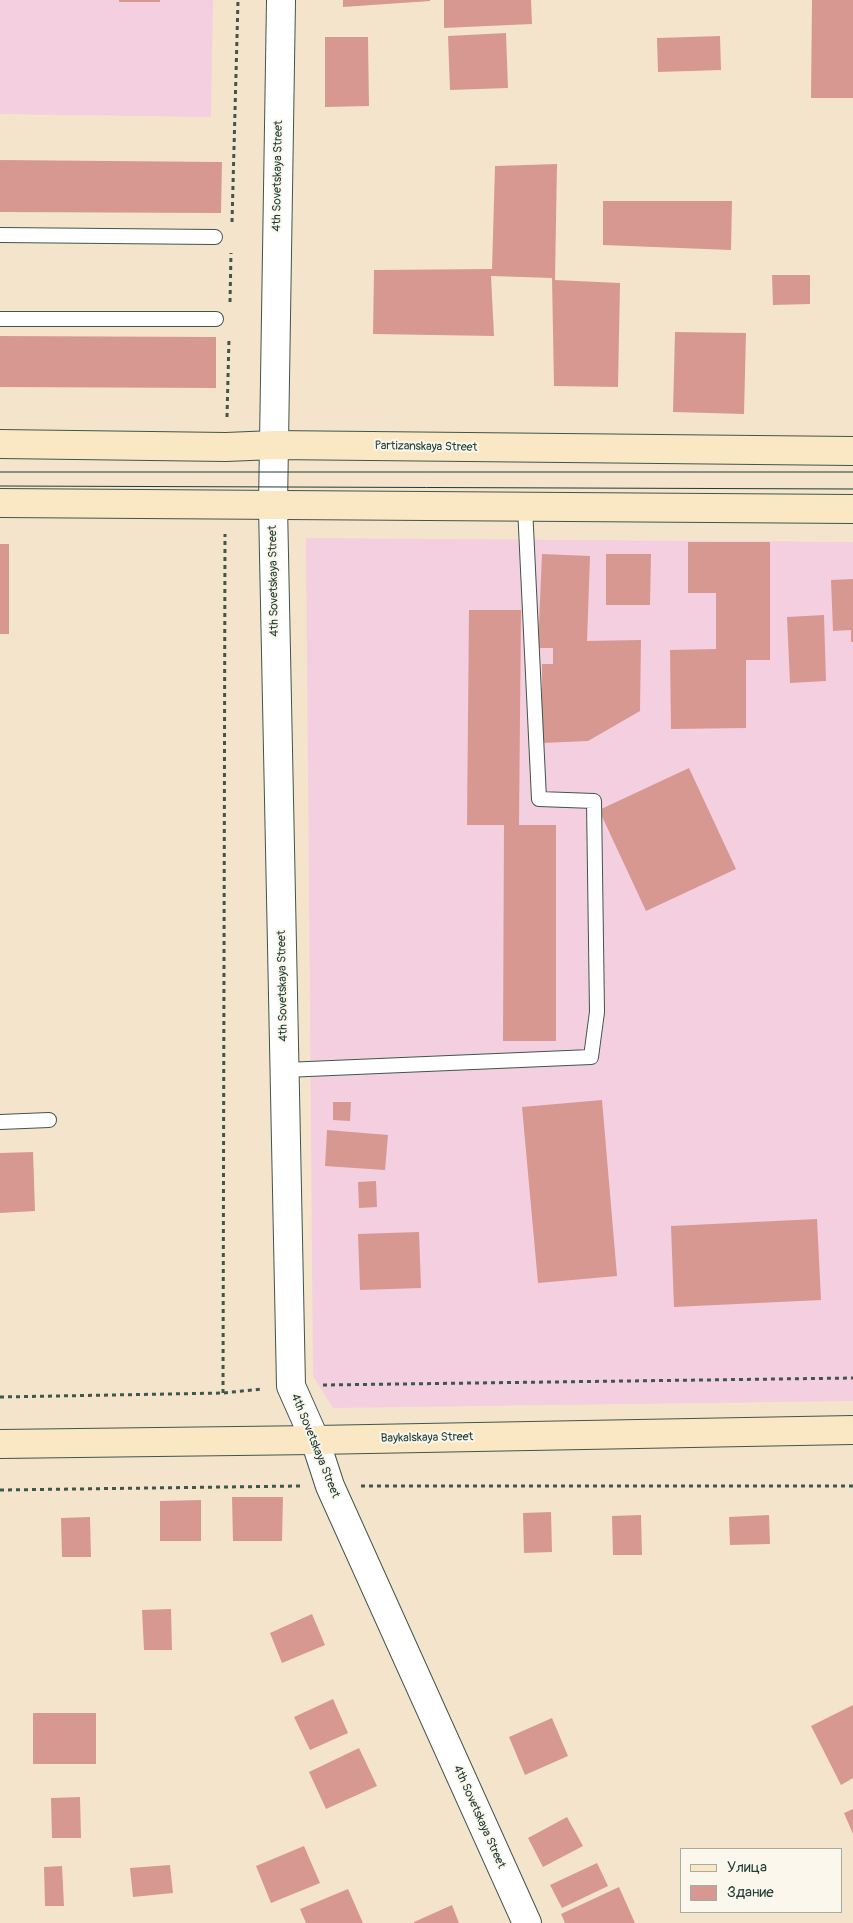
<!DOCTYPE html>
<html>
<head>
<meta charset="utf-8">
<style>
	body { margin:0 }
	#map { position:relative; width:853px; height:1923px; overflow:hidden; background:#f5e4cc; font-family:Pangolin,sans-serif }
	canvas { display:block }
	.legend { position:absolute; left:680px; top:1848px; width:162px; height:65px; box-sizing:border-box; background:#fbf7ec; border:1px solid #a3ada2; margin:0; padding:6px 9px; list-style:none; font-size:15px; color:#1f3d34 }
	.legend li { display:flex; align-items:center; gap:10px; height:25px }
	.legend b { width:25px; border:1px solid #a3ada2 }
</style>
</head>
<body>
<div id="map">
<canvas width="853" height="1923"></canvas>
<ul class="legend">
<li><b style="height:6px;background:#fae7c3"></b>Улица</li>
<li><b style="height:14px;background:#d89892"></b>Здание</li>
</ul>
</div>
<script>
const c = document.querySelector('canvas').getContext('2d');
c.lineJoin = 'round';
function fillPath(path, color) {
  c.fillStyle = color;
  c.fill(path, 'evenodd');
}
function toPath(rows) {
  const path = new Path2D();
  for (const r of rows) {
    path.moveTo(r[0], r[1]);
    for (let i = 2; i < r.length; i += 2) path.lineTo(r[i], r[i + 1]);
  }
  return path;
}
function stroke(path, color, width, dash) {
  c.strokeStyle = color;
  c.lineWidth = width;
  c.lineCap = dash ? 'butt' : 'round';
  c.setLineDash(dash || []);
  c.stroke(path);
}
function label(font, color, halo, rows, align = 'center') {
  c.font = font + ' Pangolin,sans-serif';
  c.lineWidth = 4;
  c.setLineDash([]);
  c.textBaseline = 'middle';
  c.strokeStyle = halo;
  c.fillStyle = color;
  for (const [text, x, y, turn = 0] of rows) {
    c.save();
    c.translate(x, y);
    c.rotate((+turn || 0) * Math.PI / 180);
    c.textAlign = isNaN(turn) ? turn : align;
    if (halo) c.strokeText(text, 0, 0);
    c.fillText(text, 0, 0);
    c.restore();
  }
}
fillPath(toPath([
	[0,0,213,0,211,117,0,114],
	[306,538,853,542,853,1401,333,1408,313,1376]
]), '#f3cfe0');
fillPath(toPath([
	[119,0,160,0,160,2,119,2],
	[343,0,430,0,430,1,343,7],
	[444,0,531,0,532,24,444,28],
	[812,0,853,0,853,98,811,98],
	[506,33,508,88,450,90,448,36],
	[720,36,721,70,658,72,657,38],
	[325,37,368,37,369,106,325,107],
	[0,160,222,162,221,213,0,212],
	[557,164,555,280,620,283,618,387,554,386,552,278,491,276,494,336,373,334,374,270,492,269,495,166],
	[603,201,732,201,731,250,603,245],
	[772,275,810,275,810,304,773,305],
	[675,332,746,333,744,414,673,412],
	[0,336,216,337,216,388,0,387],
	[688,542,770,542,770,660,746,660,746,728,671,729,670,650,716,649,716,593,688,593],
	[0,544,9,544,9,634,0,634],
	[542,554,590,556,587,641,641,640,640,711,588,741,542,743,542,664,553,664,553,648,538,648],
	[606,554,651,554,650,605,606,605],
	[853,579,853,642,851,642,851,630,833,631,831,580],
	[469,610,521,610,519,825,556,825,556,1041,503,1041,504,825,467,825],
	[824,615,826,681,790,683,787,617],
	[689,768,736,869,646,911,599,810],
	[602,1100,617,1276,538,1283,522,1107],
	[333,1102,351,1102,350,1121,333,1120],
	[327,1130,388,1135,385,1170,325,1166],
	[33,1152,35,1211,0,1213,0,1153],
	[376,1181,377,1207,359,1208,358,1182],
	[817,1219,821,1300,674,1307,671,1226],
	[419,1232,421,1288,360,1290,358,1234],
	[232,1497,283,1497,282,1541,233,1541],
	[201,1500,201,1541,160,1541,160,1501],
	[551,1512,552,1552,524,1553,523,1513],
	[641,1515,642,1555,613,1555,612,1516],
	[769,1515,770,1544,730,1545,729,1517],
	[90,1517,91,1557,62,1557,61,1518],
	[171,1609,172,1650,144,1650,142,1610],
	[312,1614,325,1645,282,1663,270,1633],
	[333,1699,348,1733,310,1750,294,1717],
	[853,1705,853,1778,841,1785,811,1726],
	[33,1713,96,1713,96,1764,33,1764],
	[552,1718,568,1756,525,1775,509,1737],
	[359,1748,377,1786,326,1809,309,1772],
	[80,1797,81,1838,52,1838,51,1798],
	[853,1809,853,1834,844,1813],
	[567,1817,583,1846,543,1867,528,1838],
	[304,1846,320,1883,271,1903,256,1866],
	[597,1863,608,1886,562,1908,550,1885],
	[170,1865,173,1893,133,1897,130,1868],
	[62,1866,64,1906,45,1906,44,1867],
	[619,1887,635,1923,565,1923,561,1914],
	[348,1889,363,1923,306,1923,300,1909],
	[452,1905,459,1923,414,1923,414,1922]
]), '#d89892');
const lane = toPath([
	[0,235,215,237],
	[0,319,216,319],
	[285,1070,591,1057,597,1012,594,801,539,799,525,507],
	[0,1122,49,1120]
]);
const street = toPath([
	[281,0,273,506,291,1386,315,1440,330,1486,527,1923]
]);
const secondary = toPath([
	[0,444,226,447,274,445,853,451],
	[0,503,853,509],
	[0,1444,315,1440,853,1430]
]);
stroke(lane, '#3f564b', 16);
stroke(street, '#3f564b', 30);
stroke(secondary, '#3f564b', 30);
stroke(toPath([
	[232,222,238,0],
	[230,302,231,253],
	[227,417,229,338],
	[323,1385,853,1378],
	[223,1393,225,534],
	[0,1397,223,1393,262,1389],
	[361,1486,853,1486],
	[0,1490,300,1486]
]), '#3f564b', 3, [4, 4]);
stroke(lane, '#fff', 14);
stroke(street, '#fff', 28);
stroke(secondary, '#fae7c3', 28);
stroke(toPath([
	[0,472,853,472],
	[0,486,853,489]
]), '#1f3d34', 1);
label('12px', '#1f3d34', '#fbf7ec', [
	["4th Sovetskaya Street",278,176,-89],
	["Partizanskaya Street",426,447,1],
	["4th Sovetskaya Street",274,581,-91],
	["4th Sovetskaya Street",283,986,-91],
	["Baykalskaya Street",427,1438,-1],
	["4th Sovetskaya Street",315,1446,68],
	["4th Sovetskaya Street",479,1817,66]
]);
</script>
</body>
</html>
